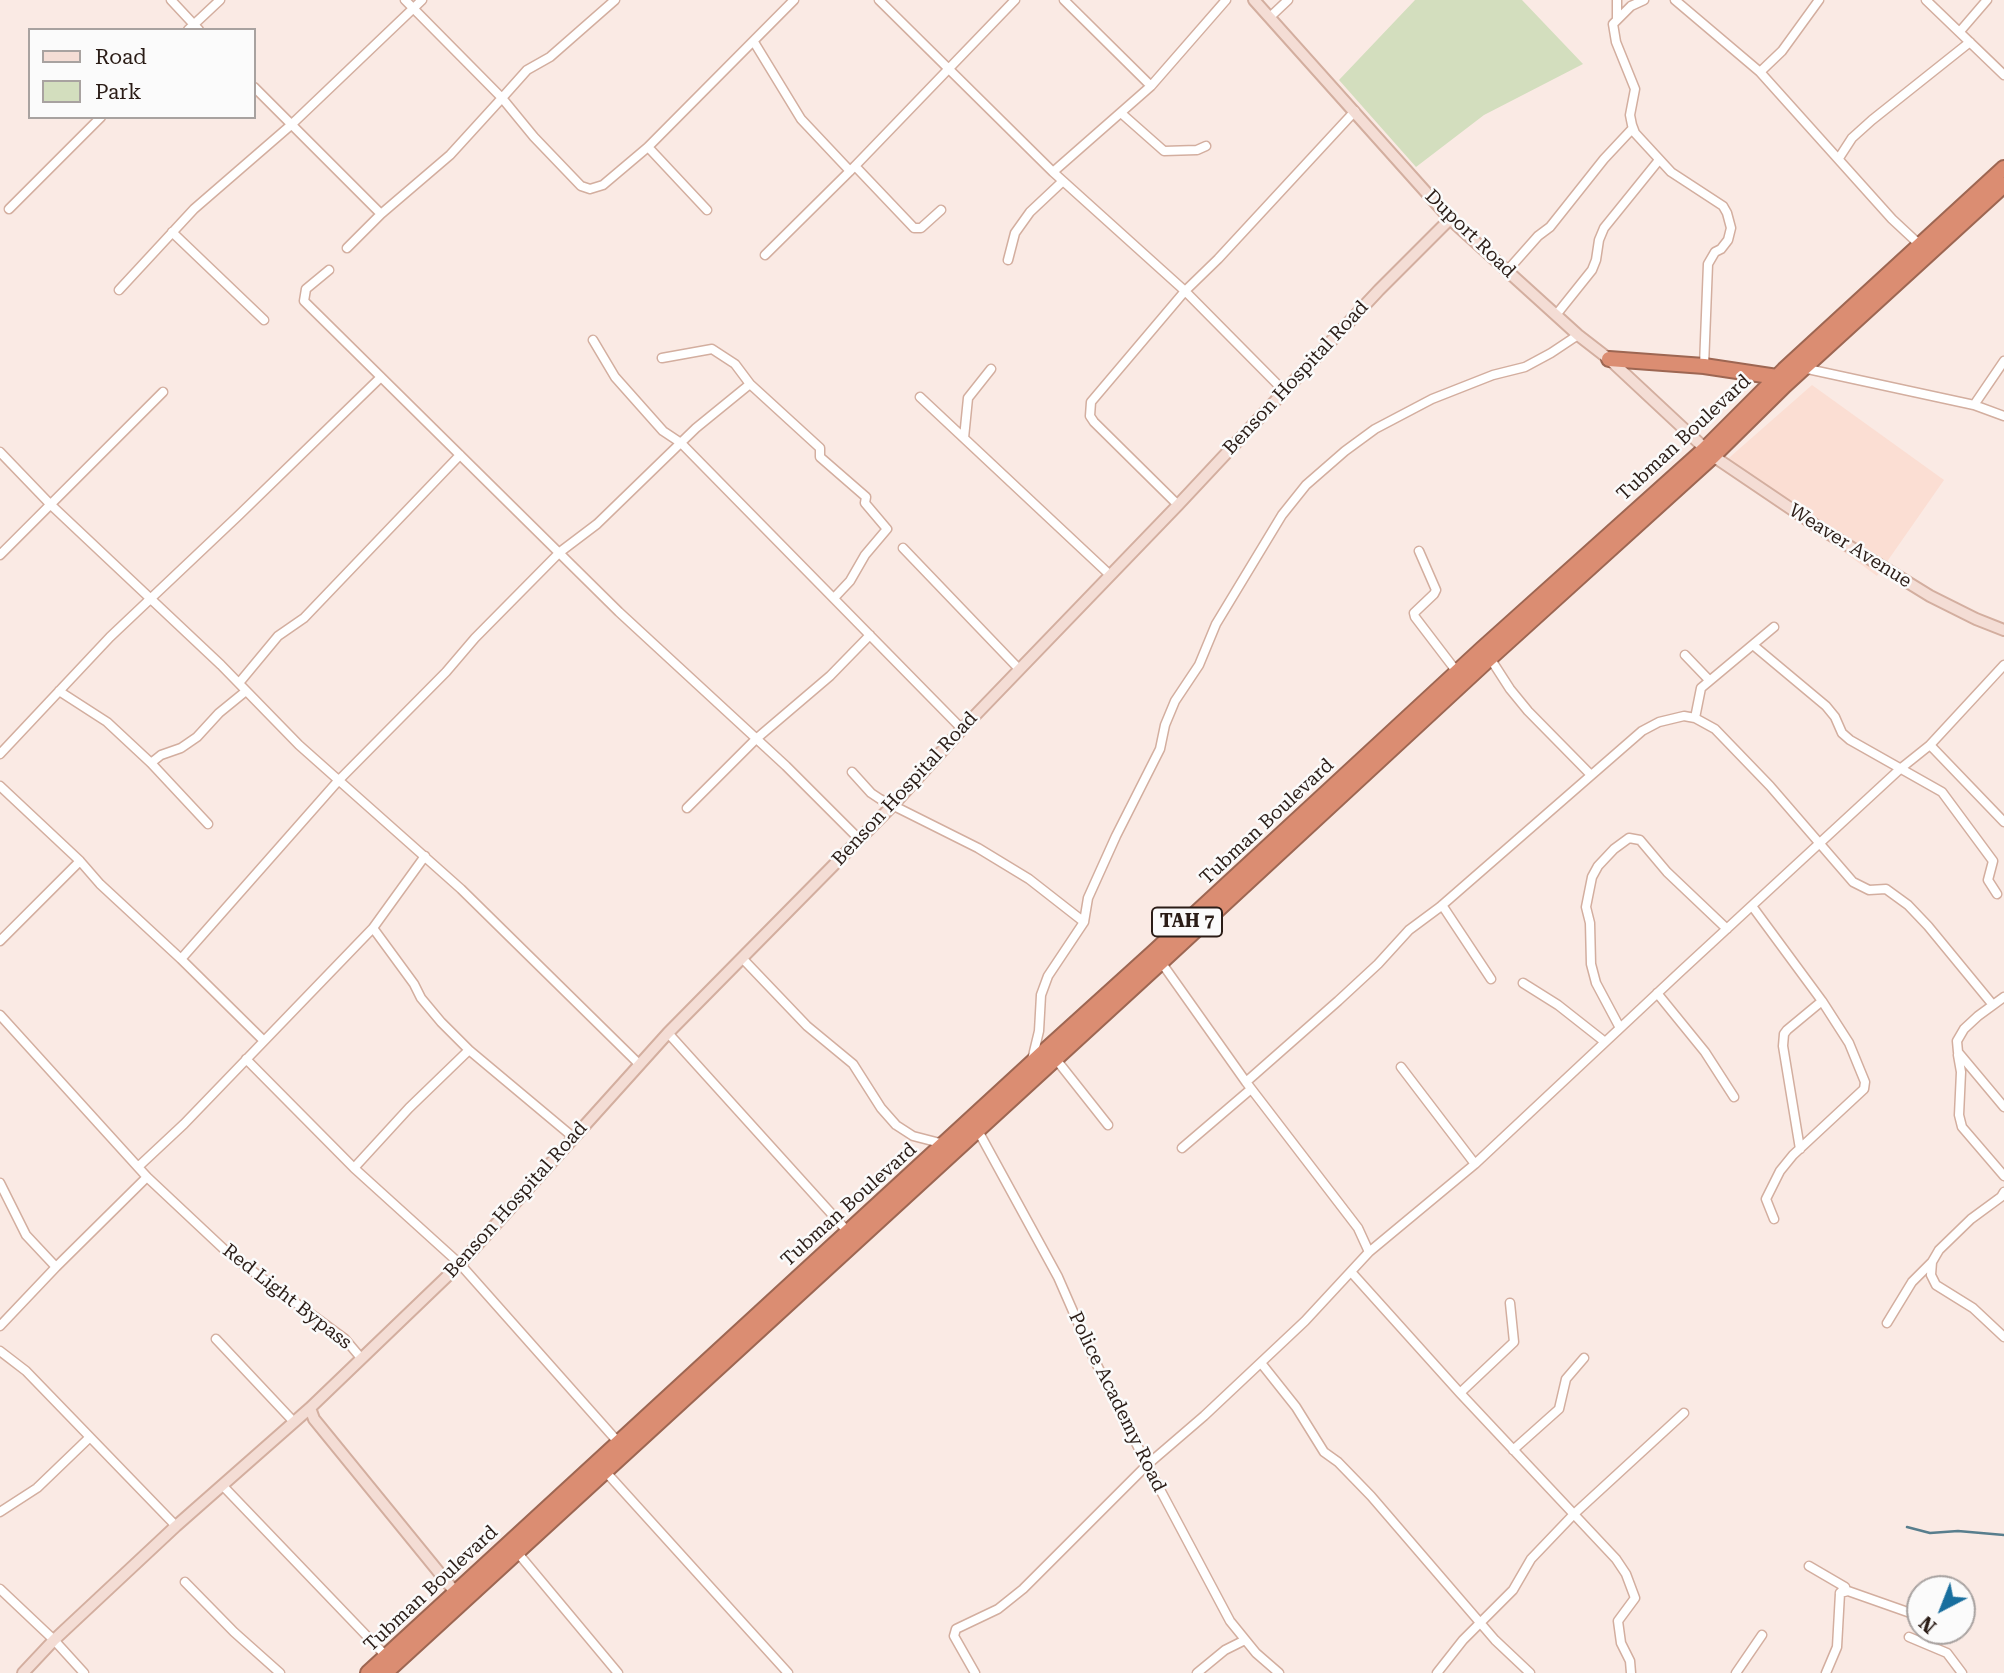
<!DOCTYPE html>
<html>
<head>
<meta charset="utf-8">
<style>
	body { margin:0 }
	#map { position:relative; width:2004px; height:1673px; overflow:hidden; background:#faeae4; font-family:"Roboto Serif",serif }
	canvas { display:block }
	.legend { position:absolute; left:28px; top:28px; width:228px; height:91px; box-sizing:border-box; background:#fbfbfb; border:2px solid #a8a2a0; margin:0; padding:9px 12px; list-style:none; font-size:21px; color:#2b1d17 }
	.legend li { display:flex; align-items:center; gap:14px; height:35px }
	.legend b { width:35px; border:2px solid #a8a2a0 }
	.north { position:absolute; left:1906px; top:1575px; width:70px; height:70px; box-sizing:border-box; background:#fbfbfb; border:2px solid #a8a2a0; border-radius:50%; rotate:222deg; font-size:19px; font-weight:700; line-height:28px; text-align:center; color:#2b1d17 }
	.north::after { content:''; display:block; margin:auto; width:24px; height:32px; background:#186e9e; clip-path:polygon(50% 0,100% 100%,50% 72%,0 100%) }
</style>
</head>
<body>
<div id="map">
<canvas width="2004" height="1673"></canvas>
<ul class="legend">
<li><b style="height:9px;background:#f4ddd5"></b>Road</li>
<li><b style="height:19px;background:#d3debe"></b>Park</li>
</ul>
<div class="north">N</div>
</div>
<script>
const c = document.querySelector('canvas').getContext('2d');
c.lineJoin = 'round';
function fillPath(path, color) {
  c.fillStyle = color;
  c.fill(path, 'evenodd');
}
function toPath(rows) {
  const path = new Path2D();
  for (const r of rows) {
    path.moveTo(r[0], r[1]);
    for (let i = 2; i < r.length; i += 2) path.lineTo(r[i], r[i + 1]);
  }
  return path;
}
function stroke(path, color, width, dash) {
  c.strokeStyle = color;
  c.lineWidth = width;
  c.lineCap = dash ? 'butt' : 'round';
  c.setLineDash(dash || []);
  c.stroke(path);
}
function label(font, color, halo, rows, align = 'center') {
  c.font = font + ' "Roboto Serif",serif';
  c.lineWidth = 5;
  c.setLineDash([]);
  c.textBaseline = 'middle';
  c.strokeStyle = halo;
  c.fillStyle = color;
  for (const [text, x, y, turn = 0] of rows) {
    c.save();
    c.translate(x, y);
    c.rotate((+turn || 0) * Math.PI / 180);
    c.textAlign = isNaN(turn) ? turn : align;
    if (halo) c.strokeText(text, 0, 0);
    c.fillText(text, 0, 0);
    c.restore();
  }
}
fillPath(toPath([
	[1812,385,1944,480,1877,576,1722,464]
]), '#fbded3');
fillPath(toPath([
	[1415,0,1522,0,1583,64,1484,115,1416,167,1339,80]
]), '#d3debe');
stroke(toPath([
	[1907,1527,1930,1533,1958,1531,2004,1535]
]), '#587e8d', 2.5);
const street = toPath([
	[171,0,199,30],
	[405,0,502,98,527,70,550,57,615,0],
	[879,0,1053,172,1151,86,1226,0],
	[1064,0,1151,86],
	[1617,0,1617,19],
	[1644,0,1631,6,1613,24,1616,42,1635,89,1630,115,1632,125,1635,133,1671,172,1723,206,1727,213,1731,228,1728,240,1721,249,1715,252,1708,264,1704,366],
	[1675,0,1760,72,1782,51,1819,0],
	[1926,0,2004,75],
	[1270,17,1288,0],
	[1962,29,1987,0],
	[188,30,220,0],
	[754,42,801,119,850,171],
	[1760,72,1892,219,1921,246],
	[254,87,381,214],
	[1121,113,1164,151,1197,150,1206,146],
	[648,147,707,210],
	[1839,158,1852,138,1872,120,1970,42],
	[855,166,914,228,921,228,941,210],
	[1053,172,1185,291,1283,390],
	[9,209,101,117],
	[172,232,264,320],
	[347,248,381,214,450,155,502,98,534,137,581,186,590,189,603,185,648,147,794,0],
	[765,255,855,166,1015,0],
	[1008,260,1015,233,1030,212,1063,181],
	[329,270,306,289,304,301,619,612,786,766,859,839],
	[1507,271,1538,236,1550,227,1604,159,1633,128],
	[119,290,194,209,291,125,422,0],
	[1556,315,1592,270,1596,260,1599,240,1604,228,1659,160],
	[593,340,615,377,663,431,681,443,962,729],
	[662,358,712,349,735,364,750,384,820,448,820,457,866,497,865,503,887,529,865,555,850,581,834,598],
	[1803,368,1974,405,2004,416],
	[920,397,1110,575],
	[1974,405,2004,361],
	[964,438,968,398,991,369],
	[0,452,50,504,221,665,299,745,461,889,639,1064],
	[1178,505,1094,422,1090,416,1091,402,1185,291,1218,259,1355,111],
	[903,548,1019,669],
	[1419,551,1436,590,1434,594,1414,613,1415,617,1457,672],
	[0,555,163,392],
	[1753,645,1826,706,1835,717,1842,733,1850,740,1942,792,1993,861,1988,880,1997,894],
	[1685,655,1709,680],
	[1490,658,1510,689,1528,711,1591,775],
	[239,683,278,636,304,618,460,455],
	[59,691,107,722,151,763,208,824],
	[1695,718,1701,688,1774,627],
	[1930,745,2004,822],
	[0,754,110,637,239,515,381,377],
	[151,763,161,755,181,748,197,737,219,713,246,691],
	[852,772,871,793,880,799,978,848,1029,879,1084,922],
	[0,786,80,861,100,884,181,959,263,1040],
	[687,808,756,739,830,676,870,635],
	[1442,905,1491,979],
	[1752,906,1822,1001,1849,1043,1865,1082,1864,1089,1793,1155,1780,1171,1766,1199,1774,1219],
	[373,928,414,984,421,998,441,1022,469,1050,573,1137],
	[0,941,80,861],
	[742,958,807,1026,853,1064,881,1108,896,1125,913,1136,944,1144],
	[181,959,338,781,446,672,475,638,560,552,597,524,696,428,750,384],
	[1161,962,1246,1082,1358,1228,1369,1252],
	[1523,983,1558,1005,1605,1042],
	[1657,993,1705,1052,1734,1097],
	[2004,997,1978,1016,1964,1029,1957,1041,1958,1052,2004,1107],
	[0,1015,147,1177,228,1253,345,1339,361,1358],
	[1620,1028,1596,983,1591,964,1590,923,1586,907,1592,877,1598,866,1614,849,1629,838,1640,840,1667,872,1727,929],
	[668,1033,848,1232],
	[1958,1055,1961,1072,1959,1115,1962,1127,2004,1176],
	[1055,1058,1108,1125],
	[246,1059,354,1168,460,1264,618,1442],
	[1032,1060,1039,1031,1041,995,1048,976,1084,922,1088,898,1116,836,1160,749,1165,725,1175,701,1199,665,1216,624,1282,515,1306,485,1345,451,1375,429,1432,399,1493,375,1525,367,1551,353,1578,335],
	[1401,1067,1475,1164],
	[1246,1082,1338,1001,1378,964,1409,930,1440,907,1642,731,1659,722,1684,716,1695,718,1715,729,1770,786,1853,882,1869,890,1886,889,1908,905,1928,926,1993,1005],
	[976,1127,1058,1277,1093,1357,1147,1465,1230,1621,1256,1653,1279,1673],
	[1182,1148,1251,1089],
	[1800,1149,1783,1046,1784,1034,1787,1030,1822,1001],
	[138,1167,184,1124,373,928,425,856],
	[354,1168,409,1108,469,1050],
	[0,1183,26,1235,56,1267],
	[2004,1192,2001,1197,1971,1219,1939,1250,1932,1262,1931,1275,1936,1285,1973,1308,2004,1337],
	[1352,1273,1460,1393,1616,1559,1626,1574,1635,1598,1618,1621,1621,1643,1630,1661,1631,1673],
	[1887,1323,1912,1282,1932,1262],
	[0,1326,56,1267,147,1177],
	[216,1339,294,1422],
	[0,1351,26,1371,176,1526],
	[1261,1363,1296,1407,1324,1452,1338,1462,1371,1496,1495,1640,1530,1673],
	[1460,1393,1514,1342,1510,1303],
	[1513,1450,1559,1409,1566,1379,1584,1358],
	[605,1471,788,1673],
	[223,1486,386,1656],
	[0,1512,37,1488,89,1438],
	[517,1552,618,1673],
	[1809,1566,1845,1587,1840,1593],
	[185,1582,234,1632,280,1673],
	[0,1589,54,1640,84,1673],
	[1909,1637,1947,1653,1962,1673],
	[975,1673,954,1636,956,1629,998,1609,1023,1589,1147,1465,1204,1416,1305,1321,1369,1252,1475,1164,1680,972,1900,769,1930,745,2004,665],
	[1197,1673,1225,1650,1245,1640],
	[1437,1673,1463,1640,1513,1590,1531,1559,1574,1514,1684,1413],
	[1736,1673,1762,1635],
	[1826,1673,1837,1647,1840,1593,1848,1591,1919,1616]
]);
const secondary = toPath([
	[1254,0,1450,219,1578,335,1609,359,1713,456,1818,527,1930,596,1976,619,2004,630],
	[455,1592,314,1419,310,1408,460,1264,668,1033,893,805,962,729,1178,505,1379,290,1450,219],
	[23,1673,54,1640,176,1526,310,1408]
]);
const highway = toPath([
	[1609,359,1704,366,1777,377],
	[368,1673,1047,1049,1153,953,1482,649,1705,449,1784,370,2004,168],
	[385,1673,1161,962,1490,658,1713,456,1785,385,2004,185]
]);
stroke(street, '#d3ae9f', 11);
stroke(secondary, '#d3ae9f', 14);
stroke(highway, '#9d6652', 18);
stroke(street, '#fff', 8);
stroke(secondary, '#f4ddd5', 10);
stroke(highway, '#db8d72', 14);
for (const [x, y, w] of [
	[1187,922,70]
]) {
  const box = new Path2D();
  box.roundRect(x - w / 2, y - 14.5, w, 29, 5);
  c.fillStyle = '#fbfbfb';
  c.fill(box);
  stroke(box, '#2b1d17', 2);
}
label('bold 18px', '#2b1d17', null, [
	["TAH 7",1187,922]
]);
label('19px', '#2b1d17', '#fbfbfb', [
	["Duport Road",1470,234,44],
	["Benson Hospital Road",1296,378,-47],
	["Tubman Boulevard",1684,438,-43],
	["Weaver Avenue",1850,546,32],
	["Benson Hospital Road",905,789,-47],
	["Tubman Boulevard",1267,822,-43],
	["Benson Hospital Road",516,1200,-48],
	["Tubman Boulevard",849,1205,-42],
	["Red Light Bypass",287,1297,38],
	["Police Academy Road",1117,1402,64],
	["Tubman Boulevard",431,1589,-43]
]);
</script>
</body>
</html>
